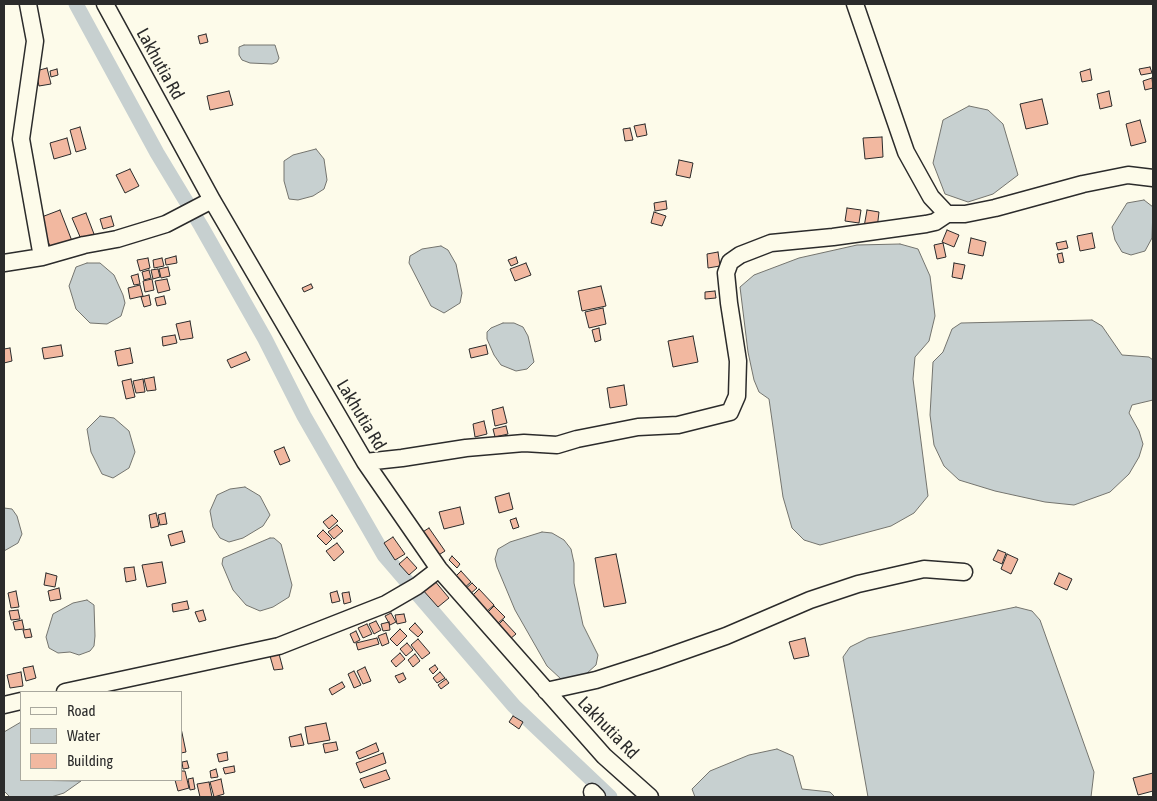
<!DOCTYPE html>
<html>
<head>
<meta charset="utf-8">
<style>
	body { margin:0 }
	#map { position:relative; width:1157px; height:801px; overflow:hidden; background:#fdfbea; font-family:"Asap Condensed",sans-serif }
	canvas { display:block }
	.frame { position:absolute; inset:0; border:5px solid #2b2b2b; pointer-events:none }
	.legend { position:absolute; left:20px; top:691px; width:162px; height:90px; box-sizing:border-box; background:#fdfbea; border:1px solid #a9a89e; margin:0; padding:6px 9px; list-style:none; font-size:15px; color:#2b2b2b }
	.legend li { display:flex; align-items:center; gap:10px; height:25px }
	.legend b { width:25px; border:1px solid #a9a89e }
</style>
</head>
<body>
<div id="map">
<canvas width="1157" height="801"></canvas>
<div class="frame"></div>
<ul class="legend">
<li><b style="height:6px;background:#fdfbea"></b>Road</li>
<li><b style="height:14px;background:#c7d0d0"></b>Water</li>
<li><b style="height:14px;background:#f2b8a0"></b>Building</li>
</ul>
</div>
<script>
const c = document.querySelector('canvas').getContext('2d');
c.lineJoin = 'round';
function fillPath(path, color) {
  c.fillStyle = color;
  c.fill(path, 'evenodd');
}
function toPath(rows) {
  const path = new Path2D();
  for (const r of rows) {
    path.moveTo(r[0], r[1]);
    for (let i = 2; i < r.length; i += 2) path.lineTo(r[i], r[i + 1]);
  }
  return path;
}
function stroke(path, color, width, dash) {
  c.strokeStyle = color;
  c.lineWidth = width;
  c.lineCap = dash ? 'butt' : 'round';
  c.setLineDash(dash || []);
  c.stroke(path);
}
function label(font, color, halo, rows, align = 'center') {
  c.font = font + ' "Asap Condensed",sans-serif';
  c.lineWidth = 4;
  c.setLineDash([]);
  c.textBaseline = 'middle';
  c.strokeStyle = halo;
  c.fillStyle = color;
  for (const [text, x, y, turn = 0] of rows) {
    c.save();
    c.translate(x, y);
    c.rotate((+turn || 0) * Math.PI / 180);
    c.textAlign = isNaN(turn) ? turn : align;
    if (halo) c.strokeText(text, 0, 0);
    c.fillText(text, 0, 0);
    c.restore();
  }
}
const water = toPath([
	[244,45,275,45,279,58,277,62,272,64,250,63,242,60,239,55,239,47,244,45],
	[969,106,988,110,1003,124,1018,175,993,194,968,202,945,194,933,163,943,120,969,106],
	[316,149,324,159,327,180,324,189,313,196,298,200,289,199,284,181,284,161,293,155,316,149],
	[1144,200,1153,207,1152,238,1145,251,1131,255,1122,252,1115,240,1112,227,1127,203,1144,200],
	[900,244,918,249,930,276,935,316,929,341,915,357,913,379,928,496,914,513,891,526,820,545,804,540,792,528,783,497,769,399,759,392,754,380,748,352,740,287,754,275,799,258,857,245,900,244],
	[441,246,448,250,456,264,462,293,460,303,444,313,431,306,409,263,410,256,422,249,441,246],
	[87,263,100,263,114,275,123,295,125,303,121,316,107,324,90,323,76,309,69,286,76,267,87,263],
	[1092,320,1102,326,1122,355,1149,357,1153,360,1153,400,1132,405,1129,413,1139,431,1143,444,1139,457,1129,474,1110,492,1074,505,1045,502,995,491,959,480,944,466,934,445,930,415,933,362,943,352,952,329,961,323,1092,320],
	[503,323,514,323,523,327,528,336,534,362,527,369,516,371,501,365,494,355,487,339,487,332,491,328,503,323],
	[100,416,114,418,129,431,135,452,129,468,113,478,102,474,91,452,87,429,100,416],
	[245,487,260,496,270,515,263,526,243,538,229,542,220,538,213,527,210,511,217,495,230,489,245,487],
	[4,508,12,509,17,516,22,534,18,543,4,551,4,508],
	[542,532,552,533,564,540,571,549,574,563,574,583,583,625,598,655,596,665,586,674,575,678,561,679,547,666,515,610,497,567,495,559,498,549,510,542,542,532],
	[270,538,274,538,281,544,292,585,289,597,273,607,260,611,246,605,233,590,222,564,223,558,270,538],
	[87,600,94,605,95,636,94,646,90,651,79,655,70,652,58,653,49,648,46,637,53,614,73,603,87,600],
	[1016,607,1032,611,1040,620,1094,772,1091,797,868,797,843,657,850,647,868,638,1016,607],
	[21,722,21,780,81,781,64,793,51,797,10,797,4,791,4,732,21,722],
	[777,749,793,756,802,789,830,792,835,797,695,797,692,789,710,771,749,755,777,749]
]);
fillPath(water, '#c7d0d0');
stroke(water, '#74746e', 1);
stroke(toPath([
	[76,4,157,153,201,226,265,339,304,416,384,555,514,706,610,797]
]), '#c7d0d0', 15);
const building = toPath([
	[206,34,208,42,200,44,198,36,206,34],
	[1150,67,1152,73,1141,75,1139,69,1150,67],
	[47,68,51,84,39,86,36,71,47,68],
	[57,69,58,75,51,77,50,71,57,69],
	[1090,69,1092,80,1082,82,1080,72,1090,69],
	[1152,78,1153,88,1145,90,1143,81,1152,78],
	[229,91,233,105,210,110,207,96,229,91],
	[1109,91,1112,106,1100,109,1097,94,1109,91],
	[1042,99,1048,124,1026,129,1020,104,1042,99],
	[1140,120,1146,142,1131,146,1126,124,1140,120],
	[645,124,647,135,637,137,634,126,645,124],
	[80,127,86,149,76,152,70,130,80,127],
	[630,128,633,140,625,141,623,129,630,128],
	[882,137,883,157,865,159,863,138,882,137],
	[67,138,71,154,54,159,50,143,67,138],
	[679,160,693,163,690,178,676,175,679,160],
	[130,169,139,186,125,193,116,175,130,169],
	[666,201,667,209,655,211,654,203,666,201],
	[847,208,861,210,859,223,845,221,847,208],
	[60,210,72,241,51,249,39,218,60,210],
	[867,210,879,212,877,229,864,227,867,210],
	[654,212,666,216,662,226,651,223,654,212],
	[86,213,94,234,81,239,72,218,86,213],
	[111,216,114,226,103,229,100,219,111,216],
	[947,230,959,235,954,247,942,242,947,230],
	[1092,233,1095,248,1080,251,1077,236,1092,233],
	[971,238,986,242,983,256,968,253,971,238],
	[1066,241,1068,248,1058,250,1056,243,1066,241],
	[943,243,946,257,937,259,934,245,943,243],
	[718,252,720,266,708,268,707,254,718,252],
	[1062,253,1064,262,1059,263,1057,254,1062,253],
	[176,256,177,263,166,265,165,259,176,256],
	[516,257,518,263,511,266,508,260,516,257],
	[148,258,150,268,140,271,137,260,148,258],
	[162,258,164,266,154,268,153,260,162,258],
	[526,263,531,275,515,281,510,269,526,263],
	[954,263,965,265,962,279,952,277,954,263],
	[168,267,170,276,161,278,159,269,168,267],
	[158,269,160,277,153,279,151,270,158,269],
	[149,270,151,278,144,280,142,272,149,270],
	[138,274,140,284,134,285,131,276,138,274],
	[152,279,154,290,145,292,143,281,152,279],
	[167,279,170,290,158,293,155,281,167,279],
	[311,284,313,288,304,292,302,288,311,284],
	[140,285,143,296,130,299,128,288,140,285],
	[601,286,606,306,582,311,578,291,601,286],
	[715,291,716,298,705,299,705,292,715,291],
	[149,295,151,305,144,307,141,297,149,295],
	[164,296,166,304,157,306,155,298,164,296],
	[603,308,606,324,589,328,585,312,603,308],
	[190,321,193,338,180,340,176,324,190,321],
	[599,328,601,340,595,342,592,330,599,328],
	[175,335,177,343,163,346,162,337,175,335],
	[693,336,698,362,673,367,668,341,693,336],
	[61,345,63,356,44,359,42,348,61,345],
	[486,345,488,354,471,358,469,349,486,345],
	[10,348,12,361,4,363,4,349,10,348],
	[130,348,133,363,118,366,115,351,130,348],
	[246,352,250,360,231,368,227,360,246,352],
	[154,377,156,390,147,391,144,379,154,377],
	[131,379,135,397,126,399,122,381,131,379],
	[143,379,145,392,136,393,133,381,143,379],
	[624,385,627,405,610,408,607,388,624,385],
	[503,407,507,423,495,426,492,410,503,407],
	[484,421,487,434,475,437,473,424,484,421],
	[506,426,508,434,495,437,493,429,506,426],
	[284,447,290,461,280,465,274,451,284,447],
	[509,493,513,509,499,513,495,497,509,493],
	[460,507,464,524,444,529,439,512,460,507],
	[156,513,159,526,151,528,149,515,156,513],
	[165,513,167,524,160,525,158,515,165,513],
	[332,515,338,521,329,529,323,522,332,515],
	[516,518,519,527,513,529,510,520,516,518],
	[337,525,343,531,334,539,328,532,337,525],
	[429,528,445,551,437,556,421,533,429,528],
	[323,530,332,539,326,545,317,536,323,530],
	[182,531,185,542,171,546,168,535,182,531],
	[393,537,405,554,395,560,384,543,393,537],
	[337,543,344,552,334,561,326,551,337,543],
	[998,550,1006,553,1002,564,993,560,998,550],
	[616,554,626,603,604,607,595,558,616,554],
	[1007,554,1018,559,1011,574,1001,569,1007,554],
	[452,556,460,564,457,568,449,560,452,556],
	[407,557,417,568,409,575,399,564,407,557],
	[162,562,166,583,147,587,142,565,162,562],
	[134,567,136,580,126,582,124,568,134,567],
	[461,571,471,582,463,589,454,578,461,571],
	[46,573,57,576,55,587,44,585,46,573],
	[1059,573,1072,579,1067,590,1054,584,1059,573],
	[434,580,449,598,438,607,422,589,434,580],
	[472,583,477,588,469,595,464,590,472,583],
	[59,588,61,599,50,601,48,591,59,588],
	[479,589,494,605,486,612,471,597,479,589],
	[16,591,19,607,11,608,8,593,16,591],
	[337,591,340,601,332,603,330,593,337,591],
	[349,592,351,602,344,604,342,593,349,592],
	[187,601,189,609,173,612,172,604,187,601],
	[494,606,505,617,497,624,487,613,494,606],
	[18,610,20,619,11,620,9,611,18,610],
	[203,610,206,620,199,622,195,612,203,610],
	[391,613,396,622,390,625,385,616,391,613],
	[404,614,406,622,397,624,395,615,404,614],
	[22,620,24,629,15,630,13,622,22,620],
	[503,620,516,634,510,639,497,626,503,620],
	[376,621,381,630,374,634,369,624,376,621],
	[389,622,390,630,383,631,381,624,389,622],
	[415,623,423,632,418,637,409,629,415,623],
	[367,624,372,634,363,638,358,628,367,624],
	[30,629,32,637,25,638,23,630,30,629],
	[400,629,407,636,397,646,390,639,400,629],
	[356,631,360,640,354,643,350,634,356,631],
	[386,633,389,643,382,646,378,636,386,633],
	[377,638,379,644,358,650,356,643,377,638],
	[805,638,809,656,794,659,789,642,805,638],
	[418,639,430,653,422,659,411,645,418,639],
	[407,643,413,650,406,656,400,649,407,643],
	[400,653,405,659,396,667,391,661,400,653],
	[279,654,283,669,274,670,270,656,279,654],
	[415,654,420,661,413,667,408,660,415,654],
	[435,665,438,669,433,674,429,669,435,665],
	[33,666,36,678,26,681,23,668,33,666],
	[365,667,371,681,363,684,357,671,365,667],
	[354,671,361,685,354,688,348,674,354,671],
	[21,672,23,686,10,688,7,675,21,672],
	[440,672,445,678,437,683,433,678,440,672],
	[403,673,406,679,399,683,395,676,403,673],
	[446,679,449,683,441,689,438,685,446,679],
	[342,682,345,687,332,695,329,689,342,682],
	[513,716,523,722,519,729,509,722,513,716],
	[326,723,330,740,308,744,305,727,326,723],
	[181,728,186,752,181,753,181,728],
	[301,734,304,745,291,747,289,737,301,734],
	[336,742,338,750,325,753,323,744,336,742],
	[376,743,379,751,359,759,356,752,376,743],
	[227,752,228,760,219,762,217,754,227,752],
	[383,753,386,763,360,773,356,763,383,753],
	[187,761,189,768,183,769,182,762,187,761],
	[234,766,235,772,225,774,223,768,234,766],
	[216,769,218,777,211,778,210,771,216,769],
	[386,770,390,779,364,788,360,779,386,770],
	[181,771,185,771,189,788,178,791,175,780,181,780,181,771],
	[1153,773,1153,791,1138,795,1133,778,1153,773],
	[193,778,195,789,190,790,188,779,193,778],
	[221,779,224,794,214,797,210,782,221,779],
	[209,782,212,797,200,797,197,784,209,782]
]);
fillPath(building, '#f2b8a0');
stroke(building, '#2b2b2b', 1);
const minor = toPath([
	[28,4,35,41,21,139,42,257],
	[105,4,212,200,365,462,439,569,604,756,650,797],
	[855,4,906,152,931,197,947,214,965,214,995,208,1083,184,1128,175,1153,178],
	[4,263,42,257,84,245,117,239,166,224,212,200],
	[365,462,402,458,466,448,524,443,557,445,577,439,638,427,678,425,730,412,737,396,738,361,729,303,726,273,730,262,740,255,771,243,833,237,926,224,935,222,947,214],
	[546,691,596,680,655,661,726,636,810,600,858,584,924,569,964,572],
	[65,692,279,646,386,604,417,586,439,569],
	[4,705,21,701],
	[592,792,597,797]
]);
stroke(minor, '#2b2b2b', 19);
stroke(minor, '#fdfbea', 16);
label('18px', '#2b2b2b', '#fdfbea', [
	["Lakhutia Rd",160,64,61],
	["Lakhutia Rd",361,415,59],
	["Lakhutia Rd",608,728,46]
]);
</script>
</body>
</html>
